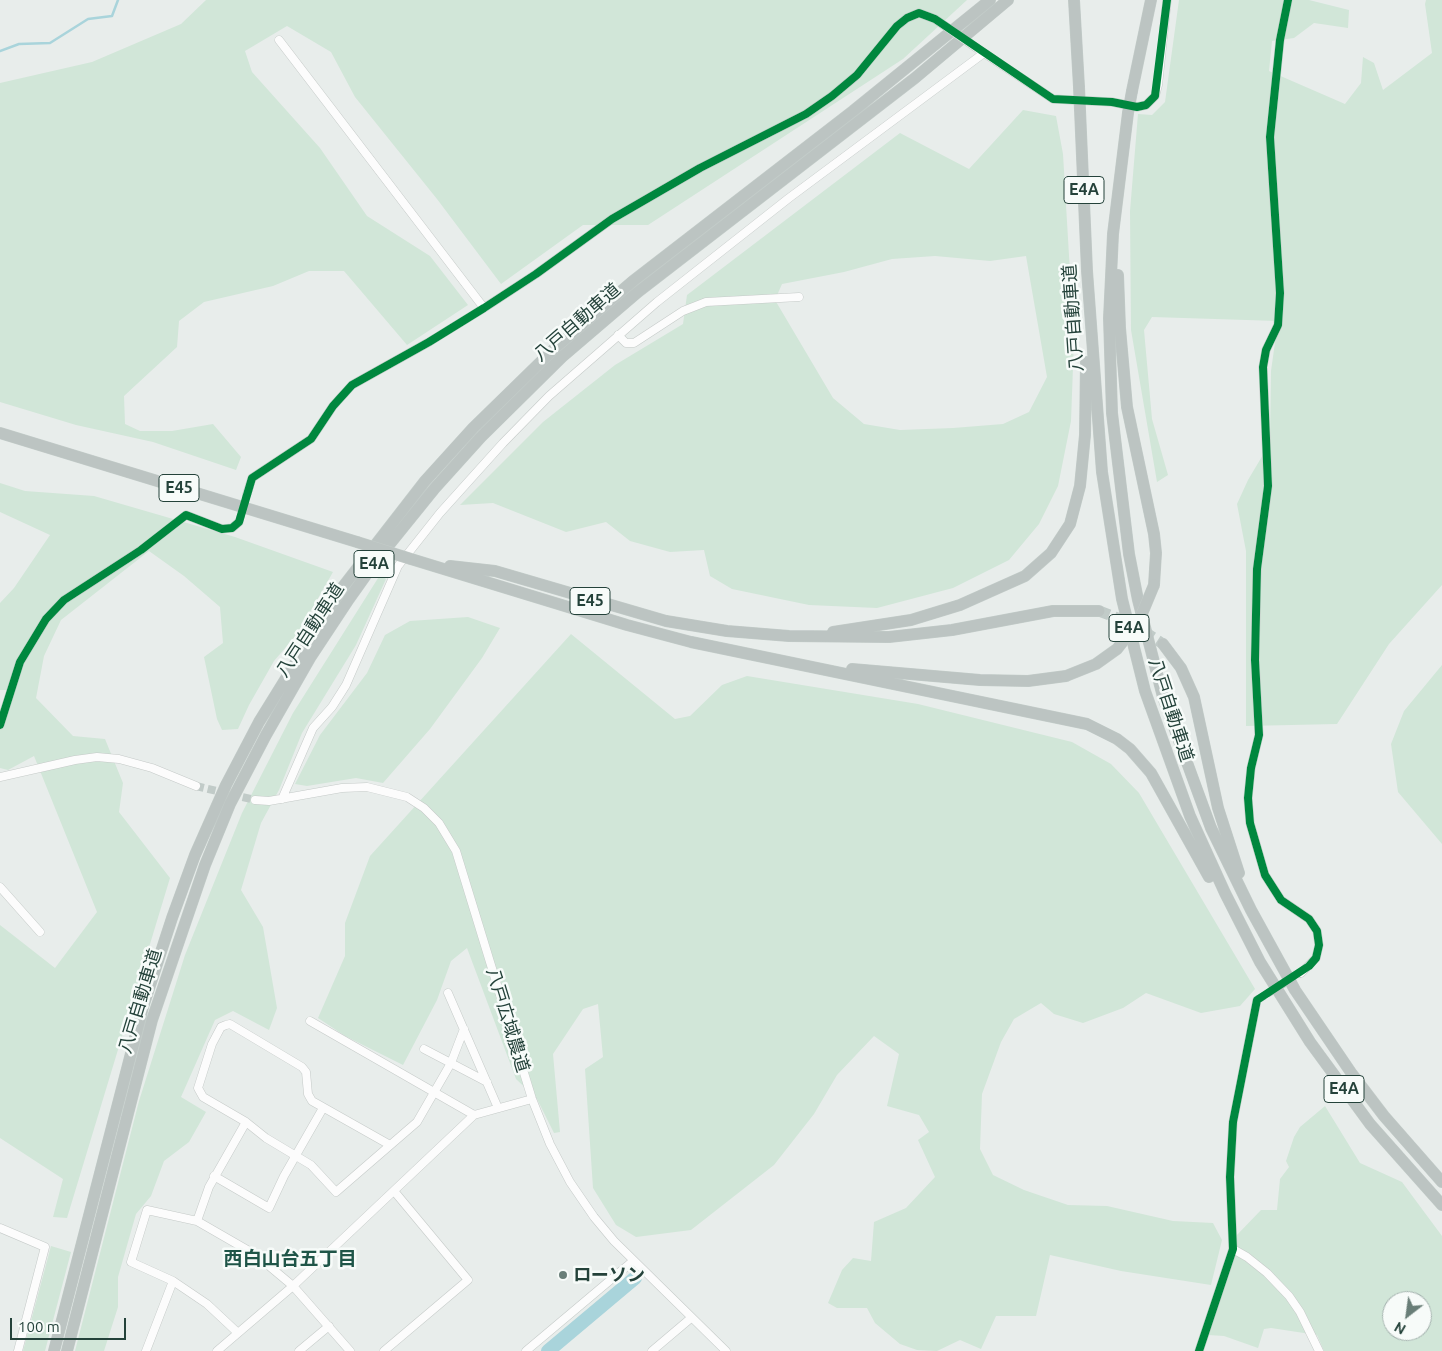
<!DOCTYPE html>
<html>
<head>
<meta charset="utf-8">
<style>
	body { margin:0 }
	#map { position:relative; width:1442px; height:1351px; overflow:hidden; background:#e8edeb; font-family:Ubuntu,sans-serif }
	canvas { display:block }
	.north { position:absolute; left:1382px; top:1291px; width:50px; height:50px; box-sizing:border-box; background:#f7fbf9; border:1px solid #a3b1ad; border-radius:50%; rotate:210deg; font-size:14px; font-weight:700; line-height:20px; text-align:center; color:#24423a }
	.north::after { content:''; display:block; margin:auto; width:18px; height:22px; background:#697e78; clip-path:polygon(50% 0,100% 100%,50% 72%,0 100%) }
	.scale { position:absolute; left:10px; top:1318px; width:116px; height:22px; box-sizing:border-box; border:2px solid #24423a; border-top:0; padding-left:6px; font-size:15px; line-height:18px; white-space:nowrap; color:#24423a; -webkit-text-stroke:4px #f7fbf9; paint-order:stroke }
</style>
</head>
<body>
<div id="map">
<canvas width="1442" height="1351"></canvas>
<div class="north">N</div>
<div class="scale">100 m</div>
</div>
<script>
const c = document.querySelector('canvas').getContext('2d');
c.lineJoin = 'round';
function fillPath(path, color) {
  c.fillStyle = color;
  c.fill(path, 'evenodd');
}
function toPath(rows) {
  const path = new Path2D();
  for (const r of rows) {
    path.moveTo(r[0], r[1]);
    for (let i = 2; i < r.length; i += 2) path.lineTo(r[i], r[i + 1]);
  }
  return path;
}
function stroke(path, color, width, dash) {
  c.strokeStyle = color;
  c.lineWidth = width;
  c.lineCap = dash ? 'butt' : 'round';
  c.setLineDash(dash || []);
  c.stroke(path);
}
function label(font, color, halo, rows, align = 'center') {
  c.font = font + ' Ubuntu,"Noto Sans JP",sans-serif';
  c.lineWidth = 5;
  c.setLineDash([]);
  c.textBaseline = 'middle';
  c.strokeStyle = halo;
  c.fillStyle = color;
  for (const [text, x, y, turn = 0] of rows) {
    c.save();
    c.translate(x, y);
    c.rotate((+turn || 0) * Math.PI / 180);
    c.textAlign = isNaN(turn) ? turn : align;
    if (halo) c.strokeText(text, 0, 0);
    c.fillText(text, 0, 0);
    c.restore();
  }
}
fillPath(toPath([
	[206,0,967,0,903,59,648,225,583,225,501,284,437,199,355,97,331,52,287,26,245,51,252,72,320,148,367,216,430,256,468,305,407,345,344,271,309,271,273,286,204,302,179,321,177,347,124,396,125,424,140,431,172,431,213,424,241,457,236,470,153,442,76,425,0,402,0,83,92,62,181,24],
	[1179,0,1309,0,1349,10,1348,28,1314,23,1294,38,1272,41,1269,71,1345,104,1361,83,1363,57,1374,63,1383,90,1432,53,1425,4,1426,0,1442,0,1442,585,1389,644,1337,724,1246,726,1246,551,1237,504,1248,480,1270,443,1271,371,1278,321,1152,317,1144,330,1152,419,1168,475,1157,482,1131,330,1130,211,1138,114,1152,115,1165,102],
	[1023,110,1056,116,1063,154,1074,340,1071,421,1058,486,1039,524,1009,560,953,588,877,608,809,605,732,589,710,576,704,550,670,552,630,541,606,522,566,532,493,503,460,505,543,422,615,365,683,324,687,295,900,133,969,169],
	[935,256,990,261,1026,256,1047,377,1029,412,1003,424,953,428,900,430,864,424,833,398,775,300,782,284,844,272,892,259],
	[0,483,25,491,94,496,235,537,333,572,299,632,274,661,249,705,238,729,222,730,217,719,204,657,223,643,220,607,184,576,149,551,61,620,44,656,36,698,73,736,105,739,123,783,119,812,170,878,67,1218,53,1217,63,1179,0,1138,0,925,55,968,97,912,34,756,8,770,0,768,0,710,8,690,0,690,0,603,14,588,50,535,0,512],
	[380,575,386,579,356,645,302,733,279,790,261,823,241,890,263,927,277,1008,269,1030,233,1011,215,1020,181,1097,206,1112,189,1142,164,1161,151,1196,136,1214,118,1277,118,1307,104,1351,75,1351,139,1101,185,955,242,813,293,713],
	[468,617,500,628,482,658,430,729,383,783,356,778,307,786,295,784,320,735,367,673,385,635,410,621],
	[571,634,675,719,690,716,722,685,747,676,918,704,1072,742,1111,764,1139,793,1255,989,1240,1006,1201,1013,1146,993,1123,1008,1083,1023,1054,1014,1041,1003,1014,1019,1001,1042,982,1094,980,1149,993,1175,1024,1190,1068,1205,1107,1206,1173,1221,1213,1223,1222,1240,1211,1285,1121,1271,1050,1255,1036,1316,996,1316,981,1349,960,1340,937,1351,917,1350,900,1344,875,1323,867,1308,837,1308,828,1303,842,1270,853,1258,871,1261,874,1222,906,1208,935,1177,918,1140,929,1132,919,1115,887,1106,899,1054,874,1036,837,1075,814,1114,774,1165,691,1230,636,1237,616,1225,593,1188,585,1069,603,1057,598,1004,583,1009,553,1054,560,1132,554,1133,537,1099,516,1079,467,948,451,961,437,1000,403,1065,345,1036,318,1018,345,956,345,923,370,856],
	[1442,665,1442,844,1398,792,1391,744,1404,711],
	[1325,1106,1360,1163,1402,1182,1442,1236,1442,1351,1324,1351,1317,1335,1271,1328,1264,1329,1258,1348,1224,1336,1208,1335,1235,1237,1261,1210,1277,1210,1280,1179,1289,1167,1286,1161,1294,1137,1300,1127],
	[1392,1301,1422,1301,1422,1331,1392,1331],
	[51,1246,71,1252,45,1351,23,1351]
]), '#d1e6d8');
stroke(toPath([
	[0,51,19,44,50,43,88,19,112,16,118,0]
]), '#a9d4db', 2.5);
stroke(toPath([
	[548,1351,635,1278]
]), '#a9d4db', 14);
stroke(toPath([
	[239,522,247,494],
	[196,786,255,800],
	[1257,1000,1301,973]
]), '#c1cbc8', 8, [8, 4]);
stroke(toPath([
	[1099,611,1131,623,1163,644]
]), '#c1cbc8', 11, [11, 5.5]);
const minor = toPath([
	[1288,0,1280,40,1270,137,1280,293,1278,325,1266,350,1263,367,1268,486,1257,569,1255,660,1259,735,1251,768,1248,798,1250,823,1265,875,1281,900,1309,919,1317,931,1319,945,1316,958,1301,973],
	[279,40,484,308],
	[981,51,1053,99,1112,102,1137,107,1146,105,1155,96,1158,85,1167,0],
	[618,335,626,343,634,343,683,311,706,302,799,297],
	[247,494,252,478,311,439,333,406,352,385,429,342,484,308,536,274,612,219,700,168,806,114,832,96,857,75,897,26,907,18,919,13,935,19],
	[0,725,20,662,46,619,64,600,141,550,186,515,222,529,232,528,239,522],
	[0,777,75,760,97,757,119,759,152,768,196,786],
	[282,799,313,728,332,707,346,685,398,566,440,513,503,443,549,396,657,302,789,198,984,53],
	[255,800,269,801,342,788,367,787,407,797,424,808,439,823,456,851,532,1099,550,1144,570,1182,594,1217,614,1241,726,1351],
	[0,887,40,932],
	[448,993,498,1108],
	[310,1021,474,1115],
	[424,1049,487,1082],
	[246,1122,203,1097,198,1088,212,1044,221,1027,226,1025,230,1024,302,1067,306,1072,308,1094,312,1101,390,1145],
	[214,1176,269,1208,284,1176,323,1108],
	[197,1221,209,1187,246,1122,266,1138,311,1165,336,1192,417,1122,451,1063,464,1029],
	[0,1228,45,1247,18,1351],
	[1233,1249,1247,1257,1267,1273,1289,1296,1300,1312,1319,1351],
	[238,1333,207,1304,173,1281,131,1262,147,1210,197,1221,256,1255,293,1286,350,1351],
	[146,1351,173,1281],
	[217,1351,293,1286,474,1115,532,1099],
	[299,1351,329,1326],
	[384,1351,468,1280,394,1191],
	[526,1351,633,1261],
	[652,1351,691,1318],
	[1199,1351,1233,1249,1230,1177,1233,1122,1257,1000]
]);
const highway = toPath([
	[1074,0,1079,87],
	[1132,91,1151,0],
	[1080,110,1087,271,1102,472,1122,599,1145,691,1190,816,1225,893,1260,962,1310,1042,1370,1124,1442,1205],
	[1128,113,1113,234,1111,277,1109,318,1112,413,1129,554,1138,600,1163,697,1211,828,1251,910,1295,990,1352,1074,1384,1116,1442,1182],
	[1118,275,1120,328,1127,407,1154,534,1156,553,1154,585],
	[0,433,357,542],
	[411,559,627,625,691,642,1087,724,1117,739,1130,749,1151,773,1209,877],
	[450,566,495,571,666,621,727,631,789,636,889,637,952,630,1053,611,1099,611],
	[833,632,911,620,960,605,1025,576,1051,553,1070,524,1080,486,1085,435,1086,362],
	[1163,644,1181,668,1194,697,1218,808,1239,873],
	[852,669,980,680,1028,681,1066,676],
	[54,1351,143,1007,172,918,195,855,226,785,259,722,342,588,425,481,473,428,557,346,633,281,853,111,990,0],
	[67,1351,152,1020,205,865,230,804,266,735,310,658,349,599,376,561,435,488,481,437,562,357,638,292,915,78,1008,0]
]);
stroke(minor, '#c5cac8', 9);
stroke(highway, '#c3ccc9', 12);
stroke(minor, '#fcfcfc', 8);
stroke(highway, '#bcc4c2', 11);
const minorBridge = toPath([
	[935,19,978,49]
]);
const highwayBridge = toPath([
	[1079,87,1080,110],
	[1128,113,1132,91],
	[357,542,411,559],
	[1066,676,1096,664,1117,649,1139,621,1154,585]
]);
stroke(minorBridge, '#c5cac8', 9, []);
stroke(highwayBridge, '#c3ccc9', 12, []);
stroke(minorBridge, '#fcfcfc', 8);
stroke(highwayBridge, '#bcc4c2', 11);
stroke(toPath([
	[0,725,20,662,46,619,64,600,141,550,186,515,222,529,232,528,239,522,252,478,311,439,333,406,352,385,429,342,484,308,536,274,612,219,700,168,806,114,832,96,857,75,897,26,907,18,919,13,935,19,1053,99,1112,102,1137,107,1146,105,1155,96,1167,0],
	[1199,1351,1233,1249,1230,1177,1233,1122,1257,1000,1309,966,1316,958,1319,945,1317,931,1309,919,1281,900,1265,875,1250,823,1248,798,1251,768,1259,735,1255,660,1257,569,1268,486,1263,367,1266,350,1278,325,1280,293,1270,137,1280,40,1288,0]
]), '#00873e', 8);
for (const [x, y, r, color] of [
	[563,1275,5,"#697e78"]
]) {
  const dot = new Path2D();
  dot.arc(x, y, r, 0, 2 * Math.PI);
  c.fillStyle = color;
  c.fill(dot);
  stroke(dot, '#f7fbf9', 2);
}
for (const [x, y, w] of [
	[1084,190,40],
	[179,488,40],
	[374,564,40],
	[590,601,40],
	[1129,628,40],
	[1344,1089,40]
]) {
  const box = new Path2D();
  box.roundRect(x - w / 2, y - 13.5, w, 27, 4);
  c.fillStyle = '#f7fbf9';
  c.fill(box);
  stroke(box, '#24423a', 1);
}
label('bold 16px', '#24423a', null, [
	["E4A",1084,190],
	["E45",179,488],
	["E4A",374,564],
	["E45",590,601],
	["E4A",1129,628],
	["E4A",1344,1089]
]);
label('18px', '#24423a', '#f7fbf9', [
	["八戸自動車道",1073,318,-94],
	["八戸自動車道",577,322,-41],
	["八戸自動車道",310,630,-57],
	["八戸自動車道",1171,710,72],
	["八戸自動車道",140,1001,-73],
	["八戸広域農道",508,1020,73]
]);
label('bold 18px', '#24423a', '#f7fbf9', [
	["ローソン",573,1275]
], 'left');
label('bold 19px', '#1f5548', '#f7fbf9', [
	["西白山台五丁目",290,1259]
]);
</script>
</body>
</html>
